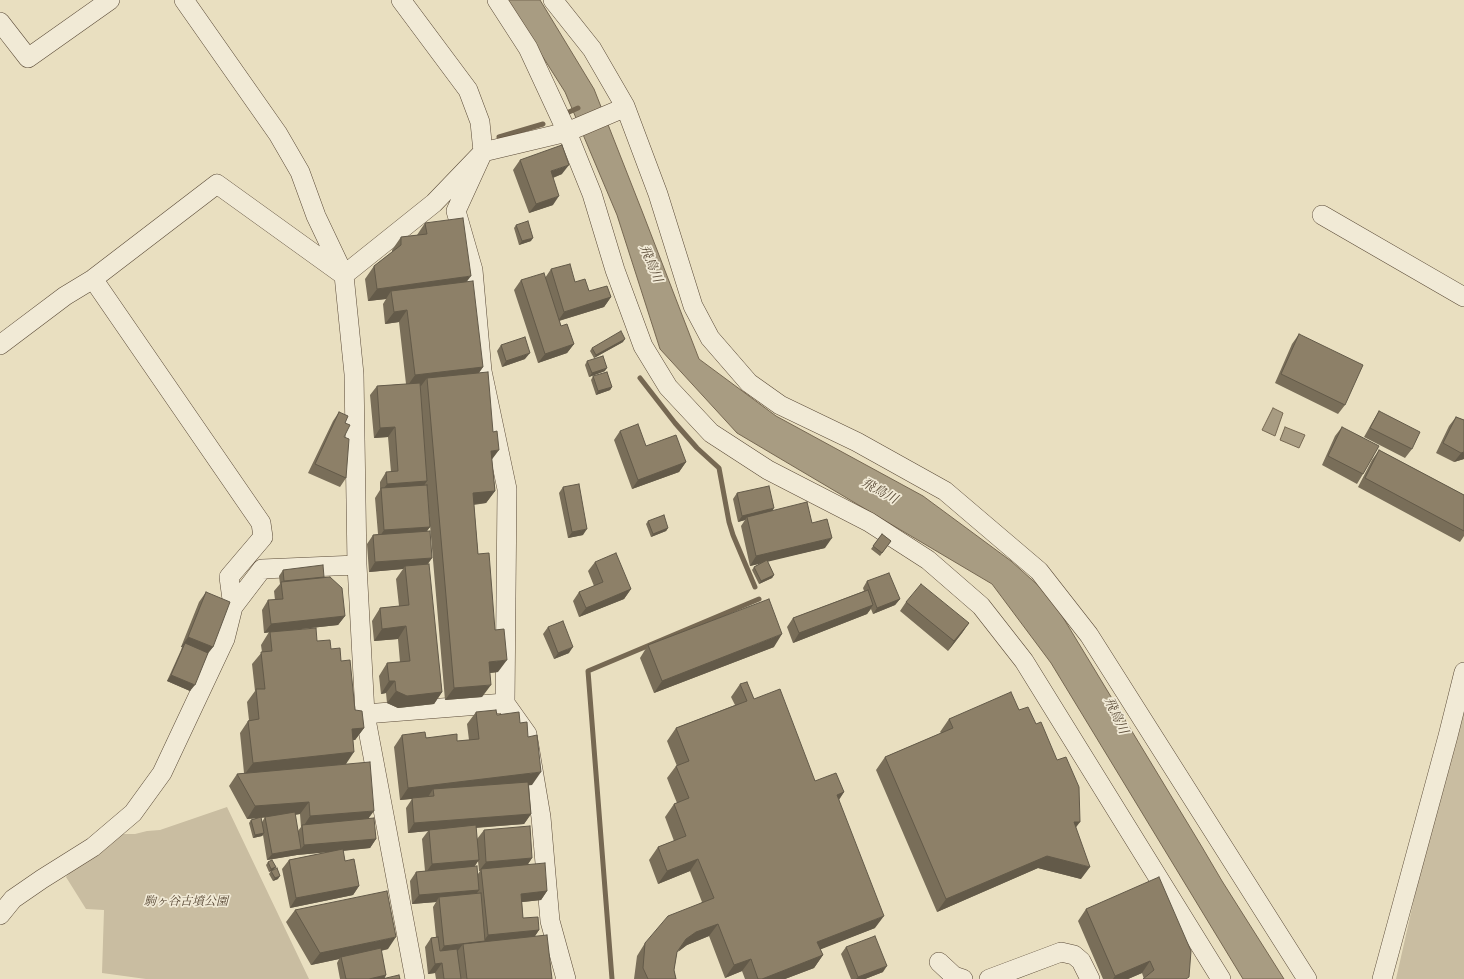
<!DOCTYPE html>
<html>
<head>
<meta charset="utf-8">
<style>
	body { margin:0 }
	canvas { display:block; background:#e9dfc0 }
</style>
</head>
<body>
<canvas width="1464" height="979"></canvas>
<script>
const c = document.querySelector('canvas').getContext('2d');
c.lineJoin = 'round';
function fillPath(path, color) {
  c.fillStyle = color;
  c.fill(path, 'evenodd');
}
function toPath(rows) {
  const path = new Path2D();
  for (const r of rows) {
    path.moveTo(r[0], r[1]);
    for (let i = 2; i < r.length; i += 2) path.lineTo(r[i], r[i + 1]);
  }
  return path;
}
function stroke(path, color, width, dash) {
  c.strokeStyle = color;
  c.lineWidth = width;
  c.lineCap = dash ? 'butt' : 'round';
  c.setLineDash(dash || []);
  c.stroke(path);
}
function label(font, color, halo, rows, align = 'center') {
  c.font = font + ' "IM FELL Double Pica","Noto Serif JP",serif';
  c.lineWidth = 3.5;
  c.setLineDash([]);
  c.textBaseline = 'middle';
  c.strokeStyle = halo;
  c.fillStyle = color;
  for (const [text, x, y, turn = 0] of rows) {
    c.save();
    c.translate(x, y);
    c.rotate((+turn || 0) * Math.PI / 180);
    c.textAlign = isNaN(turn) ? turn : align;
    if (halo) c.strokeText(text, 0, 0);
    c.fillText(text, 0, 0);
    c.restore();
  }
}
fillPath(toPath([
	[1464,678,1464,979,1396,979],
	[227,807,309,979,146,979,102,973,104,910,86,909,66,877,74,867,92,859,123,834,135,834,147,831,160,830]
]), '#c9bda1');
const water = toPath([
	[507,0,540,0,594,89,642,211,699,359,776,416,923,496,1011,561,1050,596,1202,847,1222,881,1284,979,1243,979,1051,663,992,584,737,433,660,349,617,215,565,92,507,0],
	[1273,408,1283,413,1275,436,1262,430,1273,408],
	[1285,427,1305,435,1299,448,1280,440,1285,427]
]);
fillPath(water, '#a89c82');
stroke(water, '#766852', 1);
stroke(toPath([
	[569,112,578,108],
	[499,137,543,124],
	[640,378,675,423,697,448,719,468,729,522,733,535,755,587],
	[612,979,588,671,759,599]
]), '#766852', 5);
const minor = toPath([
	[184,0,278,134,300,172,316,216,344,275,354,374,357,565,365,714,415,979],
	[401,0,468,90,480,122,483,152,456,211,473,270,482,371,507,489,505,703,527,734,541,817,550,921,566,979],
	[497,0,528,48,567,132,592,194,615,270,643,346,668,387,711,433,768,470,869,522,928,560,981,606,1024,661,1221,979],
	[553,0,592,49,625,106,658,194,693,306,710,338,749,383,780,405,857,442,945,491,1039,571,1089,635,1307,979],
	[0,22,28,58,110,0],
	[1322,215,1464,297],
	[344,275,434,203,483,152,567,132,619,110,625,106],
	[0,345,65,296,93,279,217,184,342,274],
	[233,607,262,569,357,565],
	[365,714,505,703],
	[0,915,13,899,42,879,93,847,133,813,162,773,225,639,233,607,229,577,263,537,261,523,93,279],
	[939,962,954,976,963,979],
	[989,979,1061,952,1074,955,1081,961,1090,979],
	[1382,979,1448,736,1464,672]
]);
stroke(minor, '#5a4a37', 20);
stroke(minor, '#f1ead6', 19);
fillPath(toPath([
	[520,160,562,174,553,178,553,205,529,213,513,170],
	[425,223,466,282,483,367,479,373,492,460,495,491,486,503,474,505,478,554,498,672,490,673,482,697,445,700,427,490,430,527,427,531,432,558,428,564,442,692,434,704,398,708,387,703,386,693,381,694,379,676,387,663,400,662,398,639,374,641,372,621,380,608,399,606,396,579,403,569,369,572,367,544,373,535,378,534,375,498,380,490,380,482,386,472,391,472,388,437,374,438,370,395,377,386,406,384,399,322,385,324,383,304,386,299,368,301,365,279,374,266,392,252,392,250,401,237,417,235],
	[516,225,531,241,519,245,514,228],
	[551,269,575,282,589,291,611,297,604,307,559,321,561,326,574,344,567,353,538,363,514,290,521,280,545,278],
	[1299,334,1345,405,1338,414,1275,383,1292,344],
	[623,342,594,358,590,351,592,348],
	[501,345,525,359,502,367,497,351],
	[587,361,605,371,589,377,585,365],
	[593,376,612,387,610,390,596,395,591,380],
	[1379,411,1412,449,1405,458,1364,437,1373,421],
	[339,412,345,423,344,437,346,478,340,487,308,473,333,421],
	[1456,417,1464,420,1464,459,1454,462,1436,453,1449,426],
	[1342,427,1363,474,1357,484,1322,465,1335,436],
	[620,431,646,446,686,462,679,472,632,489,614,440],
	[1379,450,1464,495,1464,536,1460,542,1358,487,1372,460],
	[563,487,583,535,568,538,559,493],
	[737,493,773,511,812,523,825,548,767,561,774,575,772,578,759,584,752,570,754,567,762,563,750,566,741,526,745,520,738,522,733,499],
	[648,521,668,528,666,531,651,537,646,524],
	[882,534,891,541,880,556,871,549],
	[595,562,631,589,624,599,579,617,573,601,579,592,594,586,588,571],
	[283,570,324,577,345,616,338,625,301,629,317,641,331,649,341,661,355,710,364,728,355,740,353,740,346,764,369,818,376,839,370,848,343,851,345,861,359,886,353,895,290,908,282,869,289,860,329,852,297,855,267,860,263,835,262,836,253,838,249,823,251,820,258,818,247,819,229,786,237,774,244,773,240,733,248,721,249,720,247,702,255,691,252,664,262,652,261,645,269,632,264,633,262,610,268,600,275,600,274,591,280,584,279,576],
	[300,814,301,827,298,831,295,815],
	[265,817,262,822,261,818,266,817],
	[867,581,900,599,895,605,873,614,871,609,867,614,793,643,787,627,793,618,864,591,863,588],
	[206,592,213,647,208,653,190,691,167,681,181,650,182,647,181,647,199,602],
	[906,602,969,623,962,633,948,651,900,611],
	[548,627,569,653,554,659,543,634],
	[648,645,774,647,654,693,640,658],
	[740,684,754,699,815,781,844,792,839,800,875,928,820,949,823,955,814,968,785,979,745,979,742,971,725,978,709,936,687,945,678,951,677,952,674,970,676,979,634,979,637,956,645,943,702,902,690,871,658,884,649,860,658,847,674,841,665,817,674,804,677,803,667,778,676,766,677,766,667,741,676,728,735,705,731,697],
	[1019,710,1076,827,1081,879,1038,868,937,912,876,770,885,757,941,733,940,732,949,719],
	[476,712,497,715,520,723,532,785,529,785,531,814,524,824,476,828,477,839,484,830,532,858,528,864,547,891,541,900,522,902,523,918,539,930,535,936,552,979,436,979,435,973,428,974,425,947,431,938,436,937,433,907,436,902,412,904,410,881,416,872,425,871,422,839,428,831,408,833,406,808,412,799,400,800,394,747,402,735,457,741,469,740,467,724],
	[478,861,479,871,480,871,478,874,475,866],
	[268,862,276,867,273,870,269,872,266,865],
	[271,871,278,879,273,881,269,874],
	[1086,909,1191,951,1144,979,1142,973,1128,979,1103,979,1078,921],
	[295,910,388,949,381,951,386,975,384,979,400,979,340,979,337,963,339,959,311,965,286,922],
	[846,947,883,972,865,979,851,979,841,954]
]), '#796e59');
fillPath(toPath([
	[569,165,562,174,544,181,551,171],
	[559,196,553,205,529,213,536,204],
	[533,238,531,241,519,245,522,241],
	[471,276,462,288,391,291,386,299,368,301,377,289],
	[611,297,604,307,558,321,564,312],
	[407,310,399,322,385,324,394,312],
	[625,339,623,342,594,358,596,355],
	[574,344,567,353,538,363,545,354],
	[530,353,525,359,502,367,506,361],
	[483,367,474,379,427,378,421,386,406,388,415,375],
	[607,368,605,371,589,377,592,373],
	[612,387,610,390,596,395,598,391],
	[395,427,388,437,374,438,380,428],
	[499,450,490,462,491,451],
	[1464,452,1464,459,1454,462,1461,453],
	[686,462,679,472,632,489,638,480],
	[427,481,421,490,382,491,387,484],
	[495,491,486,503,464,505,473,493],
	[774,508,770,515,747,517,745,520,738,522,742,516],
	[430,527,423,536,378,539,384,530],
	[668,528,666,531,651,537,653,534],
	[587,529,583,535,568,538,572,532],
	[832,538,825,548,750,566,756,556],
	[432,558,425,567,405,566,403,569,369,572,375,562],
	[774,575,772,578,759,584,761,581],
	[631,589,624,599,579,617,586,608],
	[900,599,895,605,873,614,877,608],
	[873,605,867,614,793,643,799,633],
	[345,616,338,625,264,633,271,624],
	[969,623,962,633,948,651,954,641],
	[406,626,398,639,374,641,382,629],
	[782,634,774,647,654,693,662,681],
	[188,637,213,647,206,656,185,643,182,647,181,647],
	[573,647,569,653,554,659,558,653],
	[507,660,498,672,480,674,489,662],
	[171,675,195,685,190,691,167,681],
	[389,681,395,681,386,693,381,694],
	[491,685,482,697,445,700,454,688],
	[396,691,442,692,434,704,398,708,387,703],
	[364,728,355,740,343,741,352,729],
	[354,752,346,764,244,775,253,763],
	[541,772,532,785,434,796,433,789,428,797,400,800,408,788],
	[844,792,835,805,837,795],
	[309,802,300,814,247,819,255,806],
	[374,811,365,823,303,827,310,816],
	[531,814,524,824,429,831,429,830,428,831,408,833,414,823],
	[1074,822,1080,822,1071,834],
	[264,833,262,836,253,838,255,835],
	[376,839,370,848,297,855,267,860,272,854,301,849,304,845],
	[1047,856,1090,867,1081,879,1038,868,937,912,946,899],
	[532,858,526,867,481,869,479,871,486,862],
	[698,859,690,871,658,884,667,871],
	[479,860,472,869,425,874,432,864],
	[276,867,273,870,269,872,271,869],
	[280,876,278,879,273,881,275,878],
	[359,886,353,895,290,908,296,898],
	[479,890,473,899,439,897,436,902,412,904,419,895],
	[547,891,541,900,514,903,521,894],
	[884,916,875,928,809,954,817,942],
	[718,924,709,936,687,945,678,952,686,939,696,932],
	[539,930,533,939,463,944,456,953,438,955,444,946,483,942,488,935],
	[396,937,388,949,342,959,341,957,339,959,311,965,320,953],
	[823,955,814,968,785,979,762,979],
	[751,959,742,971,725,978,734,965],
	[1150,961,1142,973,1128,979,1113,979,1115,976],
	[442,963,435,973,428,974,435,964],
	[887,966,883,972,865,979,856,979,858,977],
	[386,975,384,979,369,979]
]), '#635a49');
const building = toPath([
	[562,145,569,165,551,171,559,196,536,204,520,160,562,145],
	[463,218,471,276,377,289,374,266,401,245,401,237,427,234,425,223,463,218],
	[528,221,533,238,522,241,516,225,528,221],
	[570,264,575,282,585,279,589,291,607,286,611,297,564,312,551,269,570,264],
	[544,273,561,326,567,324,574,344,545,354,521,280,544,273],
	[473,281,483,367,415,375,407,310,394,312,391,291,473,281],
	[621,331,625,339,596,355,592,348,621,331],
	[1299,334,1363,365,1345,405,1281,374,1299,334],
	[525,337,530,353,506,361,501,345,525,337],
	[603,356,607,368,592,373,587,361,603,356],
	[488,372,493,432,497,431,499,450,491,451,495,491,473,493,478,554,489,553,495,630,504,629,507,660,489,662,491,685,454,688,427,378,488,372],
	[607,372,612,387,598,391,593,376,607,372],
	[420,383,427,481,387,484,386,472,398,471,395,427,380,428,377,386,420,383],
	[1379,411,1420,432,1412,449,1370,428,1379,411],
	[339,412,348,416,345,423,350,425,344,437,349,439,346,478,315,464,339,412],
	[1456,417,1464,420,1464,452,1461,453,1443,443,1456,417],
	[638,424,646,446,676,435,686,462,638,480,620,431,638,424],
	[1342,427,1379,446,1363,474,1328,456,1342,427],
	[1379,450,1464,495,1464,531,1365,478,1379,450],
	[579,484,587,529,572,532,563,487,579,484],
	[427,485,430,527,384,530,381,488,427,485],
	[769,486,774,508,742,516,737,493,769,486],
	[807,502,812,523,827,519,832,538,756,556,747,517,807,502],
	[664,515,668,528,653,534,648,521,664,515],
	[430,531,432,558,375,562,373,535,430,531],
	[882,534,891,541,882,553,873,546,882,534],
	[616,553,631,589,586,608,579,592,603,582,595,562,616,553],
	[767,560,774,575,761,581,754,567,767,560],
	[429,564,442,692,407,696,396,691,395,681,389,681,387,663,410,661,406,626,382,629,380,608,409,605,405,566,429,564],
	[323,565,324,577,284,581,283,570,323,565],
	[889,573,900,599,877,608,867,581,889,573],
	[330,577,342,588,345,616,271,624,268,600,283,599,281,582,330,577],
	[921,584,969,623,954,641,906,602,921,584],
	[868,590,873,605,799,633,793,618,868,590],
	[206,592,230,602,213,647,188,637,206,592],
	[769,599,782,634,662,681,648,645,769,599],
	[563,621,573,647,558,653,548,627,563,621],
	[316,628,317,641,330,640,331,649,340,648,341,661,350,660,355,710,362,711,364,728,352,729,354,752,253,763,248,721,259,719,256,689,265,689,261,652,272,651,270,632,316,628],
	[185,643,208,653,195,685,171,675,185,643],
	[747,682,754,699,780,689,815,781,836,773,844,792,837,795,884,916,817,942,823,955,762,979,758,979,751,959,734,965,718,924,696,932,686,939,677,952,674,970,676,979,648,979,643,968,645,943,668,916,714,898,698,859,667,871,658,847,686,836,674,804,689,798,676,766,689,761,676,728,747,701,740,684,747,682],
	[1011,692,1019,710,1028,707,1036,724,1041,722,1057,760,1066,757,1079,787,1080,822,1074,822,1090,867,1047,856,946,899,885,757,953,728,949,719,1011,692],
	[496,710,497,715,519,712,520,723,527,722,528,737,537,735,541,772,408,788,402,735,425,732,426,738,457,734,457,741,479,739,476,712,496,710],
	[370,762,374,811,310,816,309,802,255,806,237,774,370,762],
	[528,782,531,814,414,823,412,798,434,796,433,789,528,782],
	[295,812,301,849,272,854,265,817,295,812],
	[261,817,264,833,255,835,251,820,261,817],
	[374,818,376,839,304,845,302,825,374,818],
	[476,825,479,860,432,864,429,830,476,825],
	[530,826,532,858,486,862,484,830,530,826],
	[343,849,345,861,354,859,359,886,296,898,289,860,343,849],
	[272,860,276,867,271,869,268,862,272,860],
	[545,863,547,891,521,894,523,918,538,917,539,930,488,935,481,869,545,863],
	[477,866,479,890,419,895,416,872,477,866],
	[277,868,280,876,275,878,271,871,277,868],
	[1159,877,1191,951,1189,977,1186,979,1143,979,1154,970,1150,961,1115,976,1086,909,1159,877],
	[387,891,396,937,320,953,295,910,387,891],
	[481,893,485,941,444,946,439,897,481,893],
	[547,935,552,979,467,979,463,944,547,935],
	[875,936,887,966,858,977,846,947,875,936],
	[438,937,440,951,457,949,461,979,444,979,442,963,435,964,431,938,438,937],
	[381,948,386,975,369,979,346,979,341,957,381,948],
	[399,975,400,979,382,979,399,975]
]);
fillPath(building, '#8d8068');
stroke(building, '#635a49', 1);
label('italic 12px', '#5a4a37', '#f1ead6', [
	["駒ヶ谷古墳公園",186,902]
]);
label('italic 13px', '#5c4d39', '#f1ead6', [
	["飛鳥川",650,264,68],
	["飛鳥川",879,492,29],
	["飛鳥川",1115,716,65]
]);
</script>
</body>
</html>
